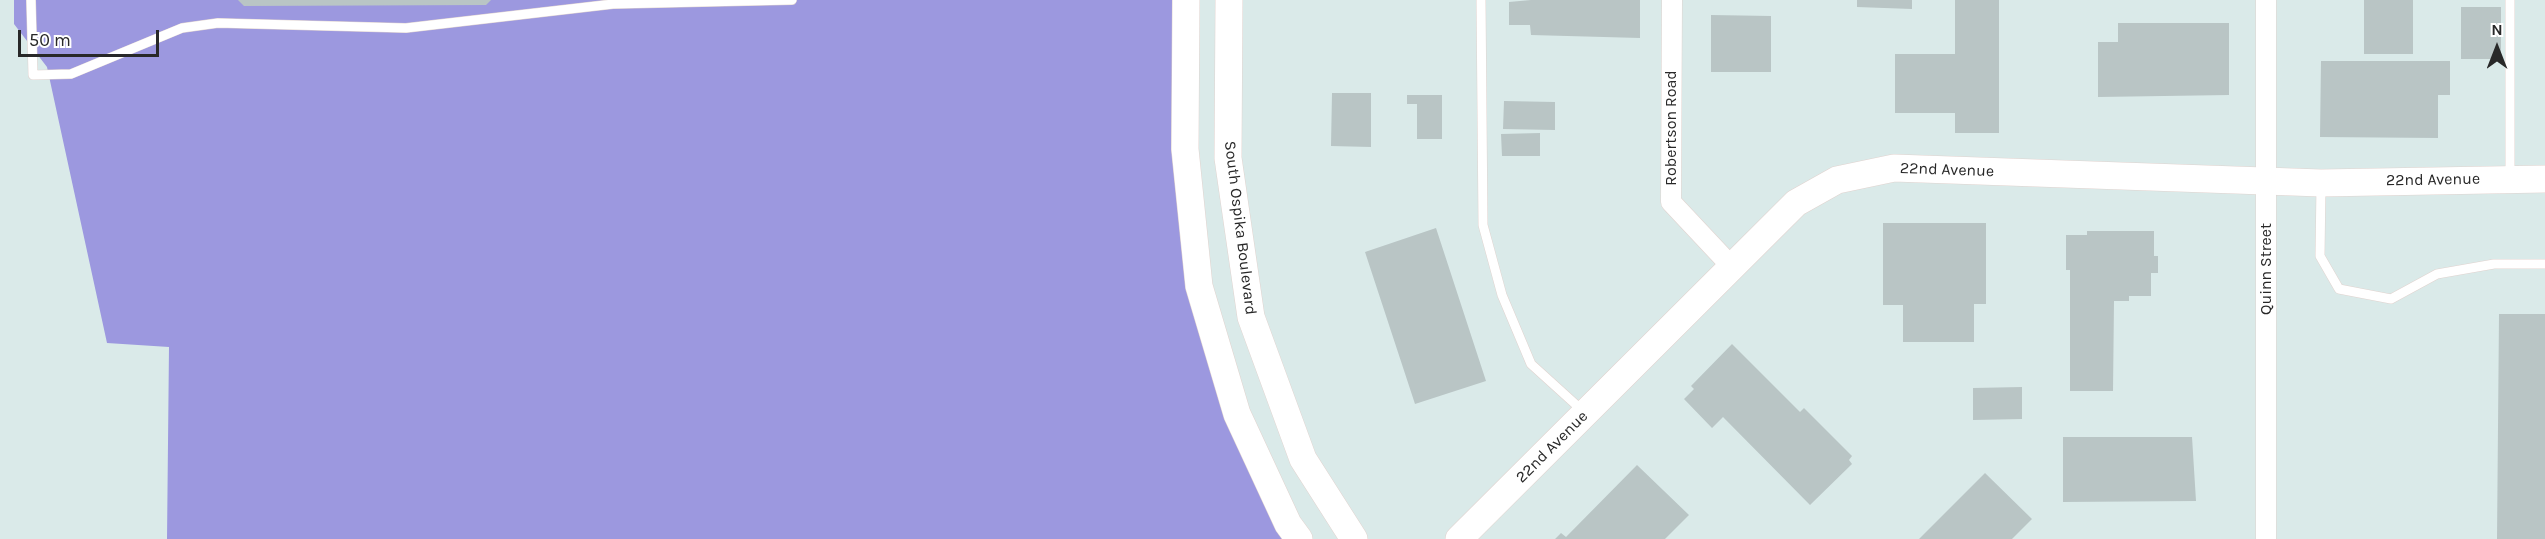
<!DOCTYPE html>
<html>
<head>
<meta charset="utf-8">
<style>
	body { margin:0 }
	#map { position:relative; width:2545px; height:539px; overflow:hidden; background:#daeae9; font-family:Karla,sans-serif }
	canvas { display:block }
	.north { position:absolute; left:2467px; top:18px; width:60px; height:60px; -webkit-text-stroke:4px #fff; paint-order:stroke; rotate:0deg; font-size:16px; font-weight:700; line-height:24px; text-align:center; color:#282828 }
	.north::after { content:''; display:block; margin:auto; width:21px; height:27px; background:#282828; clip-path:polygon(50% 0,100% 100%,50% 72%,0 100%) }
	.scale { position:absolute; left:18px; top:30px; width:141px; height:27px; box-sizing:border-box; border:3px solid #282828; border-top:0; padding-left:8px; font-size:18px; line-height:21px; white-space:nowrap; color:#282828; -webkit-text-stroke:4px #fff; paint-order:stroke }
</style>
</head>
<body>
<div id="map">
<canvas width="2545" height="539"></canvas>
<div class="north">N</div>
<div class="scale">50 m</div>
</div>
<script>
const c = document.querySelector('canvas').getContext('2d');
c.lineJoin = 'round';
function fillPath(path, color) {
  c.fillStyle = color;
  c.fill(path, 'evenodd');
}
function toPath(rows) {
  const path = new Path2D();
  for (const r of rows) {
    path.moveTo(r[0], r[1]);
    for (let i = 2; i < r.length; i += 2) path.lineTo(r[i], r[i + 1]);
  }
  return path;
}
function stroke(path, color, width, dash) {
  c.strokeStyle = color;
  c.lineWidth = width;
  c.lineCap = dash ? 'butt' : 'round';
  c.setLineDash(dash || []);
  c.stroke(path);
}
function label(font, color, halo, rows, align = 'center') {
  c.font = font + ' Karla,sans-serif';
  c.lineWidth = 6;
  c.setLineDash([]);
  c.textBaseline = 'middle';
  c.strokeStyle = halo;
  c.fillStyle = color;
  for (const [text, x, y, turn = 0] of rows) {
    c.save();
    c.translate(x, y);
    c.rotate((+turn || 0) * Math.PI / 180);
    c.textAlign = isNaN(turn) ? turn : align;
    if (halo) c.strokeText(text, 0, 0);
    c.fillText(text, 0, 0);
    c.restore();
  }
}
fillPath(toPath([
	[14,0,1187,0,1204,278,1235,412,1302,539,167,539,169,347,107,343,47,67,14,24]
]), '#9c98df');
fillPath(toPath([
	[238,0,491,0,486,5,244,6],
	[1531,0,1640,0,1640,38,1531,35,1530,25,1509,25,1509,2],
	[1857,0,1912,0,1912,9,1857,7],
	[1955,0,1999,0,1999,133,1955,133,1955,113,1895,113,1895,54,1955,54],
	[2364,0,2413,0,2413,54,2364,54],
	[2461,7,2501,7,2501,59,2461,59],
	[1711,15,1771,16,1771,72,1711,72],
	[2118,23,2229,23,2229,95,2098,97,2098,42,2118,42],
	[2321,61,2450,61,2450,95,2438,95,2438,138,2320,137],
	[1332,93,1371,93,1371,147,1331,146],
	[1407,95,1442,95,1442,139,1417,139,1417,104,1407,104],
	[1504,101,1555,102,1555,130,1503,129],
	[1540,133,1540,156,1502,156,1501,134],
	[1883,223,1986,223,1986,304,1974,304,1974,342,1903,342,1903,305,1883,305],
	[1436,228,1486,381,1415,404,1365,252],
	[2087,231,2154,231,2154,256,2158,256,2158,273,2151,273,2151,296,2129,296,2129,301,2114,301,2113,391,2070,391,2070,270,2066,270,2066,235,2087,235],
	[2499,314,2545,314,2545,539,2497,539],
	[1732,344,1800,412,1804,408,1852,456,1849,460,1852,464,1810,505,1723,417,1712,428,1684,399,1694,389,1691,386],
	[2022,387,2022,419,1973,420,1973,388],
	[2063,437,2192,437,2196,501,2063,502],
	[1637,465,1689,515,1665,539,1555,539,1561,533,1566,537],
	[1985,473,2032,519,2012,539,1919,539]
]), '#b9c5c5');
const lane = toPath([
	[31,0,33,75,71,74,182,28,218,23,406,28,613,4],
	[613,0,613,4,792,0],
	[1481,0,1483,225,1502,295,1531,364,1584,412],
	[2510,0,2510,176],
	[2321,185,2320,256,2339,289,2391,299,2437,274,2494,264,2545,264]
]);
const street = toPath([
	[1672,0,1671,202,1732,267],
	[2266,539,2266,0]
]);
const secondary = toPath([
	[1186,0,1185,149,1199,286,1237,414,1288,524,1299,539],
	[1229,0,1228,158,1251,317,1303,459,1354,539],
	[1459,539,1796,203,1837,180,1894,168,2321,183,2545,179]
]);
stroke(lane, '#e0d3cf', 10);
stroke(street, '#e0d3cf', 21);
stroke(secondary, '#e0d3cf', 28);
stroke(lane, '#fff', 9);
stroke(street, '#fff', 20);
stroke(secondary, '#fff', 27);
label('16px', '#282828', '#fff', [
	["Robertson Road",1671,128,-90],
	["22nd Avenue",1947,170,2],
	["22nd Avenue",2433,180,-1],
	["South Ospika Boulevard",1240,228,83],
	["Quinn Street",2266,269,-90],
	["22nd Avenue",1552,447,-45]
]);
</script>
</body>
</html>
